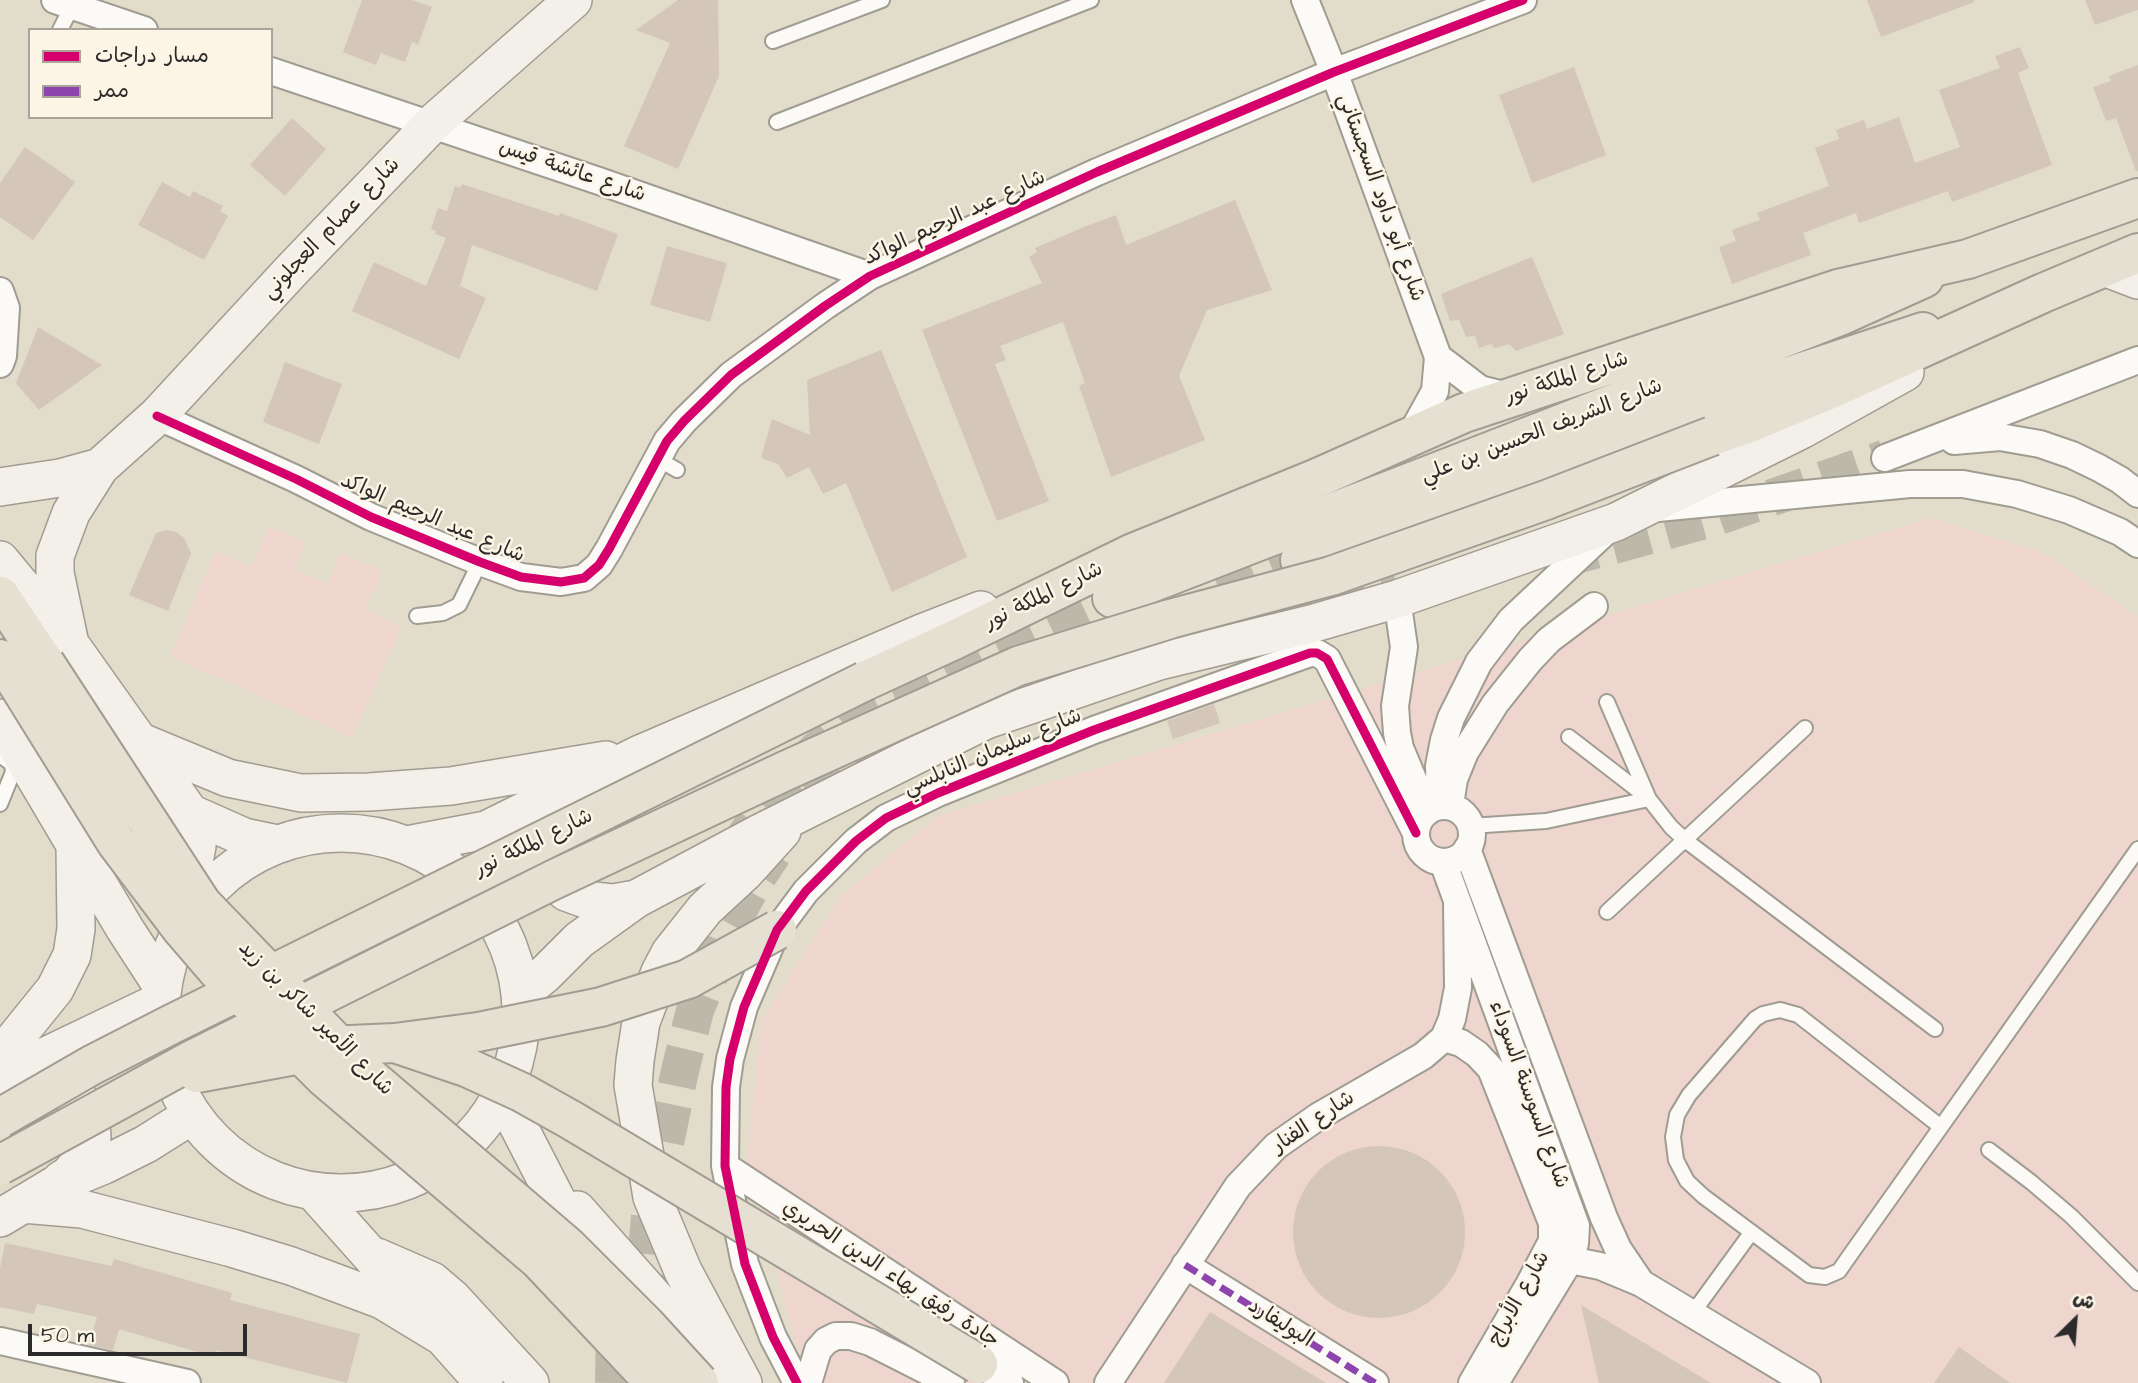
<!DOCTYPE html>
<html>
<head>
<meta charset="utf-8">
<style>
	body { margin:0 }
	#map { position:relative; width:2138px; height:1383px; overflow:hidden; background:#e2dcca; font-family:"Architects Daughter","Playpen Sans Arabic",sans-serif }
	canvas { display:block }
	.legend { position:absolute; left:28px; top:28px; width:245px; height:91px; box-sizing:border-box; background:#fcf5e5; border:2px solid #a8a49b; margin:0; padding:9px 12px; list-style:none; font-size:21px; color:#2b2b2b }
	.legend li { display:flex; align-items:center; gap:14px; height:35px }
	.legend b { width:35px; border:2px solid #a8a49b }
	.north { position:absolute; left:2040px; top:1285px; width:70px; height:70px; -webkit-text-stroke:5px #fcf5e5; paint-order:stroke; rotate:25deg; font-size:19px; font-weight:700; line-height:28px; text-align:center; color:#2b2b2b }
	.north::after { content:''; display:block; margin:auto; width:24px; height:32px; background:#2b2b2b; clip-path:polygon(50% 0,100% 100%,50% 72%,0 100%) }
	.scale { position:absolute; left:28px; top:1324px; width:219px; height:32px; box-sizing:border-box; border:4px solid #2b2b2b; border-top:0; padding-left:9px; font-size:21px; line-height:24px; white-space:nowrap; color:#2b2b2b; -webkit-text-stroke:5px #fcf5e5; paint-order:stroke }
</style>
</head>
<body>
<div id="map">
<canvas width="2138" height="1383"></canvas>
<ul class="legend">
<li><b style="height:9px;background:#d6006c"></b>مسار دراجات</li>
<li><b style="height:9px;background:#8e44ad"></b>ممر</li>
</ul>
<div class="north">ش</div>
<div class="scale">50 m</div>
</div>
<script>
const c = document.querySelector('canvas').getContext('2d');
c.lineJoin = 'round';
function fillPath(path, color) {
  c.fillStyle = color;
  c.fill(path, 'evenodd');
}
function toPath(rows) {
  const path = new Path2D();
  for (const r of rows) {
    if (r.length === 3) {
      path.moveTo(r[0] + r[2], r[1]);
      path.arc(r[0], r[1], r[2], 0, 2 * Math.PI);
      continue;
    }
    path.moveTo(r[0], r[1]);
    for (let i = 2; i < r.length; i += 2) path.lineTo(r[i], r[i + 1]);
  }
  return path;
}
function stroke(path, color, width, dash) {
  c.strokeStyle = color;
  c.lineWidth = width;
  c.lineCap = dash ? 'butt' : 'round';
  c.setLineDash(dash || []);
  c.stroke(path);
}
function label(font, color, halo, rows, align = 'center') {
  c.font = font + ' "Architects Daughter","Playpen Sans Arabic",sans-serif';
  c.lineWidth = 5;
  c.setLineDash([]);
  c.textBaseline = 'middle';
  c.strokeStyle = halo;
  c.fillStyle = color;
  for (const [text, x, y, turn = 0] of rows) {
    c.save();
    c.translate(x, y);
    c.rotate((+turn || 0) * Math.PI / 180);
    c.textAlign = isNaN(turn) ? turn : align;
    if (halo) c.strokeText(text, 0, 0);
    c.fillText(text, 0, 0);
    c.restore();
  }
}
fillPath(toPath([
	[1932,518,2043,553,2138,617,2138,1383,818,1383,796,1344,747,1160,762,1020,840,897,938,816],
	[270,527,306,542,294,569,327,584,341,553,382,571,365,609,402,626,352,737,170,656,216,551,252,566]
]), '#eed5cd');
fillPath(toPath([
	[362,0,412,0,432,7,418,45,412,42,405,62,381,53,376,65,343,52],
	[678,0,718,0,719,76,678,169,624,146,670,43,636,30],
	[1867,0,1974,0,1974,2,1881,37],
	[2085,0,2138,0,2138,10,2095,25],
	[2020,47,2029,68,2018,73,2052,165,1952,202,1948,191,1859,223,1856,213,1803,233,1811,255,1732,284,1719,247,1736,241,1732,230,1760,220,1757,213,1829,186,1815,148,1839,139,1836,130,1864,120,1867,129,1899,117,1915,163,1960,147,1939,90,2000,68,1995,56],
	[2138,65,2138,171,2136,171,2116,118,2106,121,2093,87,2111,81,2109,76],
	[1574,67,1606,155,1532,183,1499,95],
	[292,118,326,149,285,196,250,165],
	[25,147,75,182,33,240,0,217,0,183],
	[162,182,190,197,193,191,223,206,220,211,228,216,204,260,138,225],
	[462,184,559,216,560,213,618,234,597,291,472,245,460,286,486,298,459,359,352,311,374,262,426,286,446,238,435,234,436,231,431,229,438,208,447,211,455,186,460,188],
	[1235,200,1272,290,1207,310,1179,376,1205,440,1111,477,1079,386,1085,383,1063,322,1000,346,1006,360,995,364,1049,501,997,521,922,330,1042,283,1029,257,1037,252,1035,248,1084,227,1116,215,1126,245],
	[667,246,727,263,710,322,650,305],
	[1532,257,1564,334,1516,351,1509,344,1495,348,1491,344,1479,348,1475,336,1466,337,1459,320,1450,321,1441,294],
	[38,327,102,365,39,410,16,383],
	[881,350,967,557,892,592,846,483,823,494,809,467,787,478,778,464,761,458,772,419,810,435,807,380],
	[285,362,342,384,319,444,263,422],
	[166,530,176,532,184,538,191,553,168,611,129,595,156,533],
	[1214,704,1220,723,1173,739,1167,721],
	[1379,1232,86],
	[5,1243,112,1266,114,1259,232,1293,230,1300,360,1334,347,1383,216,1350,214,1357,119,1329,113,1350,89,1345,97,1317,37,1304,34,1314,0,1307,0,1268],
	[1581,1305,1711,1383,1599,1383],
	[1210,1312,1326,1383,1164,1383],
	[1959,1347,2010,1383,1934,1383]
]), '#d5c6ba');
stroke(toPath([
	[1560,560,1714,518,1885,458],
	[1274,608,1299,602,1396,587]
]), '#bdb9aa', 37, [37, 18]);
stroke(toPath([
	[1220,592,1300,560],
	[815,800,867,754,908,729],
	[733,854,771,800,817,750,848,725,875,709,1112,598],
	[642,1311,650,1216,679,1075,695,1010,728,929,753,883,773,853],
	[614,1383,615,1317]
]), '#bdb9aa', 38, [38, 19]);
const lane = toPath([
	[60,30,72,6],
	[773,41,882,0],
	[777,122,1091,0],
	[658,459,677,470],
	[417,616,443,613,459,605,480,562],
	[1607,702,1649,799,1671,827,1685,840,1935,1029],
	[1569,737,1648,798],
	[0,755,12,764,13,772,0,804],
	[1470,826,1546,821,1649,799],
	[1607,912,1805,728],
	[1941,1127,1798,1015,1780,1010,1763,1014,1755,1019,1689,1095,1677,1115,1673,1137,1676,1160,1687,1181,1703,1196,1809,1275,1825,1277,1839,1271,1848,1258,2138,849],
	[1989,1150,2031,1182,2071,1216,2138,1283],
	[1692,1314,1751,1233]
]);
const street = toPath([
	[55,0,144,30],
	[1305,0,1334,72,1438,357,1435,391,1409,438],
	[271,71,599,181,870,276],
	[0,291,6,308,3,356,0,364],
	[1438,357,1480,389,1512,397],
	[157,416,296,479,371,517,480,562,521,577,561,582,584,578,599,565,609,549,667,441,684,421,731,375,825,306,870,276,1097,172,1334,72,1523,0],
	[1954,441,2000,437,2040,444,2072,455,2099,468,2120,480,2138,494],
	[1885,458,2138,360],
	[1658,508,1910,484,1963,484,2017,494,2069,510,2120,532,2138,544],
	[1397,599,1404,647,1395,706,1397,733,1400,748,1427,812],
	[1450,805,1454,779,1465,752,1495,704,1530,660,1549,640,1594,606],
	[1440,806,1439,766,1444,740,1451,718,1479,662,1511,620,1605,532],
	[1444,834,28],
	[1467,849,1604,1218,1618,1249,1641,1283],
	[1443,862,1576,1226,1575,1243,1570,1260,1495,1383],
	[1444,1038,1461,1043,1477,1054,1491,1069,1552,1223,1552,1241,1530,1283,1472,1383],
	[725,1166,1055,1383],
	[1570,1260,1600,1266,1641,1283,1807,1383],
	[1185,1265,1375,1383],
	[0,1341,187,1383],
	[978,1364,1010,1383],
	[797,1383,773,1337,745,1264,725,1166,726,1087,730,1059,744,1007,777,930,806,891,856,841,886,818,938,793,1094,730,1310,653,1317,653,1327,659,1416,833],
	[808,1383,818,1350,826,1341,836,1336,851,1336,870,1342,951,1383],
	[1108,1383,1238,1186,1276,1146,1319,1116,1423,1056,1444,1038,1452,1019,1458,988,1457,902]
]);
const secondary = toPath([
	[2104,267,2138,280],
	[0,487,60,478,100,467],
	[0,560,70,644,190,813,244,837,278,844],
	[70,644,55,573,55,556,71,513,100,467,157,416,291,271,432,124,573,0],
	[0,718,125,929,162,986],
	[141,742,228,778,301,793,369,792,451,786,606,760],
	[341,1013,180],
	[407,845,486,830,638,755,922,633,981,610],
	[542,855,543,862,550,877,566,892,588,900,613,903,636,899],
	[165,895,181,884,193,867,197,846,190,813],
	[522,993,544,975,579,940,636,899,758,834,986,720,1159,661,1311,624,1397,599,1616,522,1801,430,1905,372],
	[0,1057,55,989,72,955,76,929,75,847],
	[0,1078,161,1001],
	[0,1079,30,1082,66,1092,80,1100,90,1115,92,1137,85,1156,69,1175,61,1180],
	[503,1096,590,1265],
	[314,1192,484,1383],
	[23,1204,82,1209,232,1248,291,1266,382,1300,443,1337],
	[577,1210,719,1370],
	[0,1218,55,1185,104,1165,146,1144,192,1115],
	[377,1257,432,1281,452,1298,530,1383],
	[743,1383,683,1271,652,1197,633,1085,635,1061,641,1022,660,972,670,953,705,909,744,873,782,831]
]);
const primary = toPath([
	[1300,560,1748,390,1923,332],
	[0,596,45,663],
	[1112,598,1842,315,1924,278],
	[0,659,16,681]
]);
const highway = toPath([
	[1712,436,1752,422,1831,389,2043,293,2138,253],
	[865,681,954,640,1133,553,1315,479,1464,413,1838,289,1968,259,2138,198]
]);
stroke(lane, '#a09c92', 18);
stroke(street, '#a09c92', 30);
stroke(secondary, '#a09c92', 40);
stroke(primary, '#a09c92', 42);
stroke(highway, '#a09c92', 42);
stroke(lane, '#fbfaf7', 14);
stroke(street, '#fbfaf7', 26);
stroke(secondary, '#f3f0e9', 37);
stroke(primary, '#e6e0d3', 38);
stroke(highway, '#e6e0d3', 38);
const primaryBridge = toPath([
	[45,663,202,904,367,1075,568,1247,646,1325,699,1383],
	[16,681,116,842,181,928,218,971,324,1077,539,1260,655,1383]
]);
const highwayBridge = toPath([
	[395,1043,466,1067,521,1092,571,1120,978,1364],
	[197,1073,350,1045,395,1043,478,1032,601,1007,688,979,777,930],
	[0,1118,92,1065,172,1024,865,681],
	[0,1165,192,1060,553,880,785,771,1018,666,1170,619,1331,576,1546,500,1712,436]
]);
stroke(primaryBridge, '#a09c92', 42, []);
stroke(highwayBridge, '#a09c92', 42, []);
stroke(primaryBridge, '#e6e0d3', 38);
stroke(highwayBridge, '#e6e0d3', 38);
stroke(toPath([
	[1185,1265,1375,1383]
]), '#8e44ad', 7, [14, 7]);
stroke(toPath([
	[157,416,296,479,371,517,480,562,521,577,561,582,584,578,599,565,609,549,667,441,684,421,731,375,825,306,870,276,1097,172,1334,72,1523,0],
	[797,1383,773,1337,745,1264,725,1166,726,1087,730,1059,744,1007,777,930,806,891,856,841,886,818,938,793,1094,730,1310,653,1317,653,1327,659,1416,833]
]), '#d6006c', 9);
label('21px', '#2b2b2b', '#fcf5e5', [
	["شارع عائشة قيس",572,172,19],
	["شارع أبو داود السجستاني",1380,198,70],
	["شارع عبد الرحيم الواكد",955,219,-25],
	["شارع عصام العجلوني",332,229,-46],
	["شارع الملكة نور",1567,379,-18],
	["شارع الشريف الحسين بن علي",1542,432,-21],
	["شارع عبد الرحيم الواكد",432,519,23],
	["شارع الملكة نور",1044,597,-26],
	["شارع سليمان النابلسي",993,753,-23],
	["شارع الملكة نور",534,844,-26],
	["شارع الأمير شاكر بن زيد",315,1019,45],
	["شارع السوسنة السوداء",1528,1095,70],
	["شارع الفنار",1314,1123,-34],
	["جادة رفيق بهاء الدين الحريري",890,1275,33],
	["شارع الأبراج",1520,1299,-61],
	["البوليفارد",1280,1324,32]
]);
</script>
</body>
</html>
